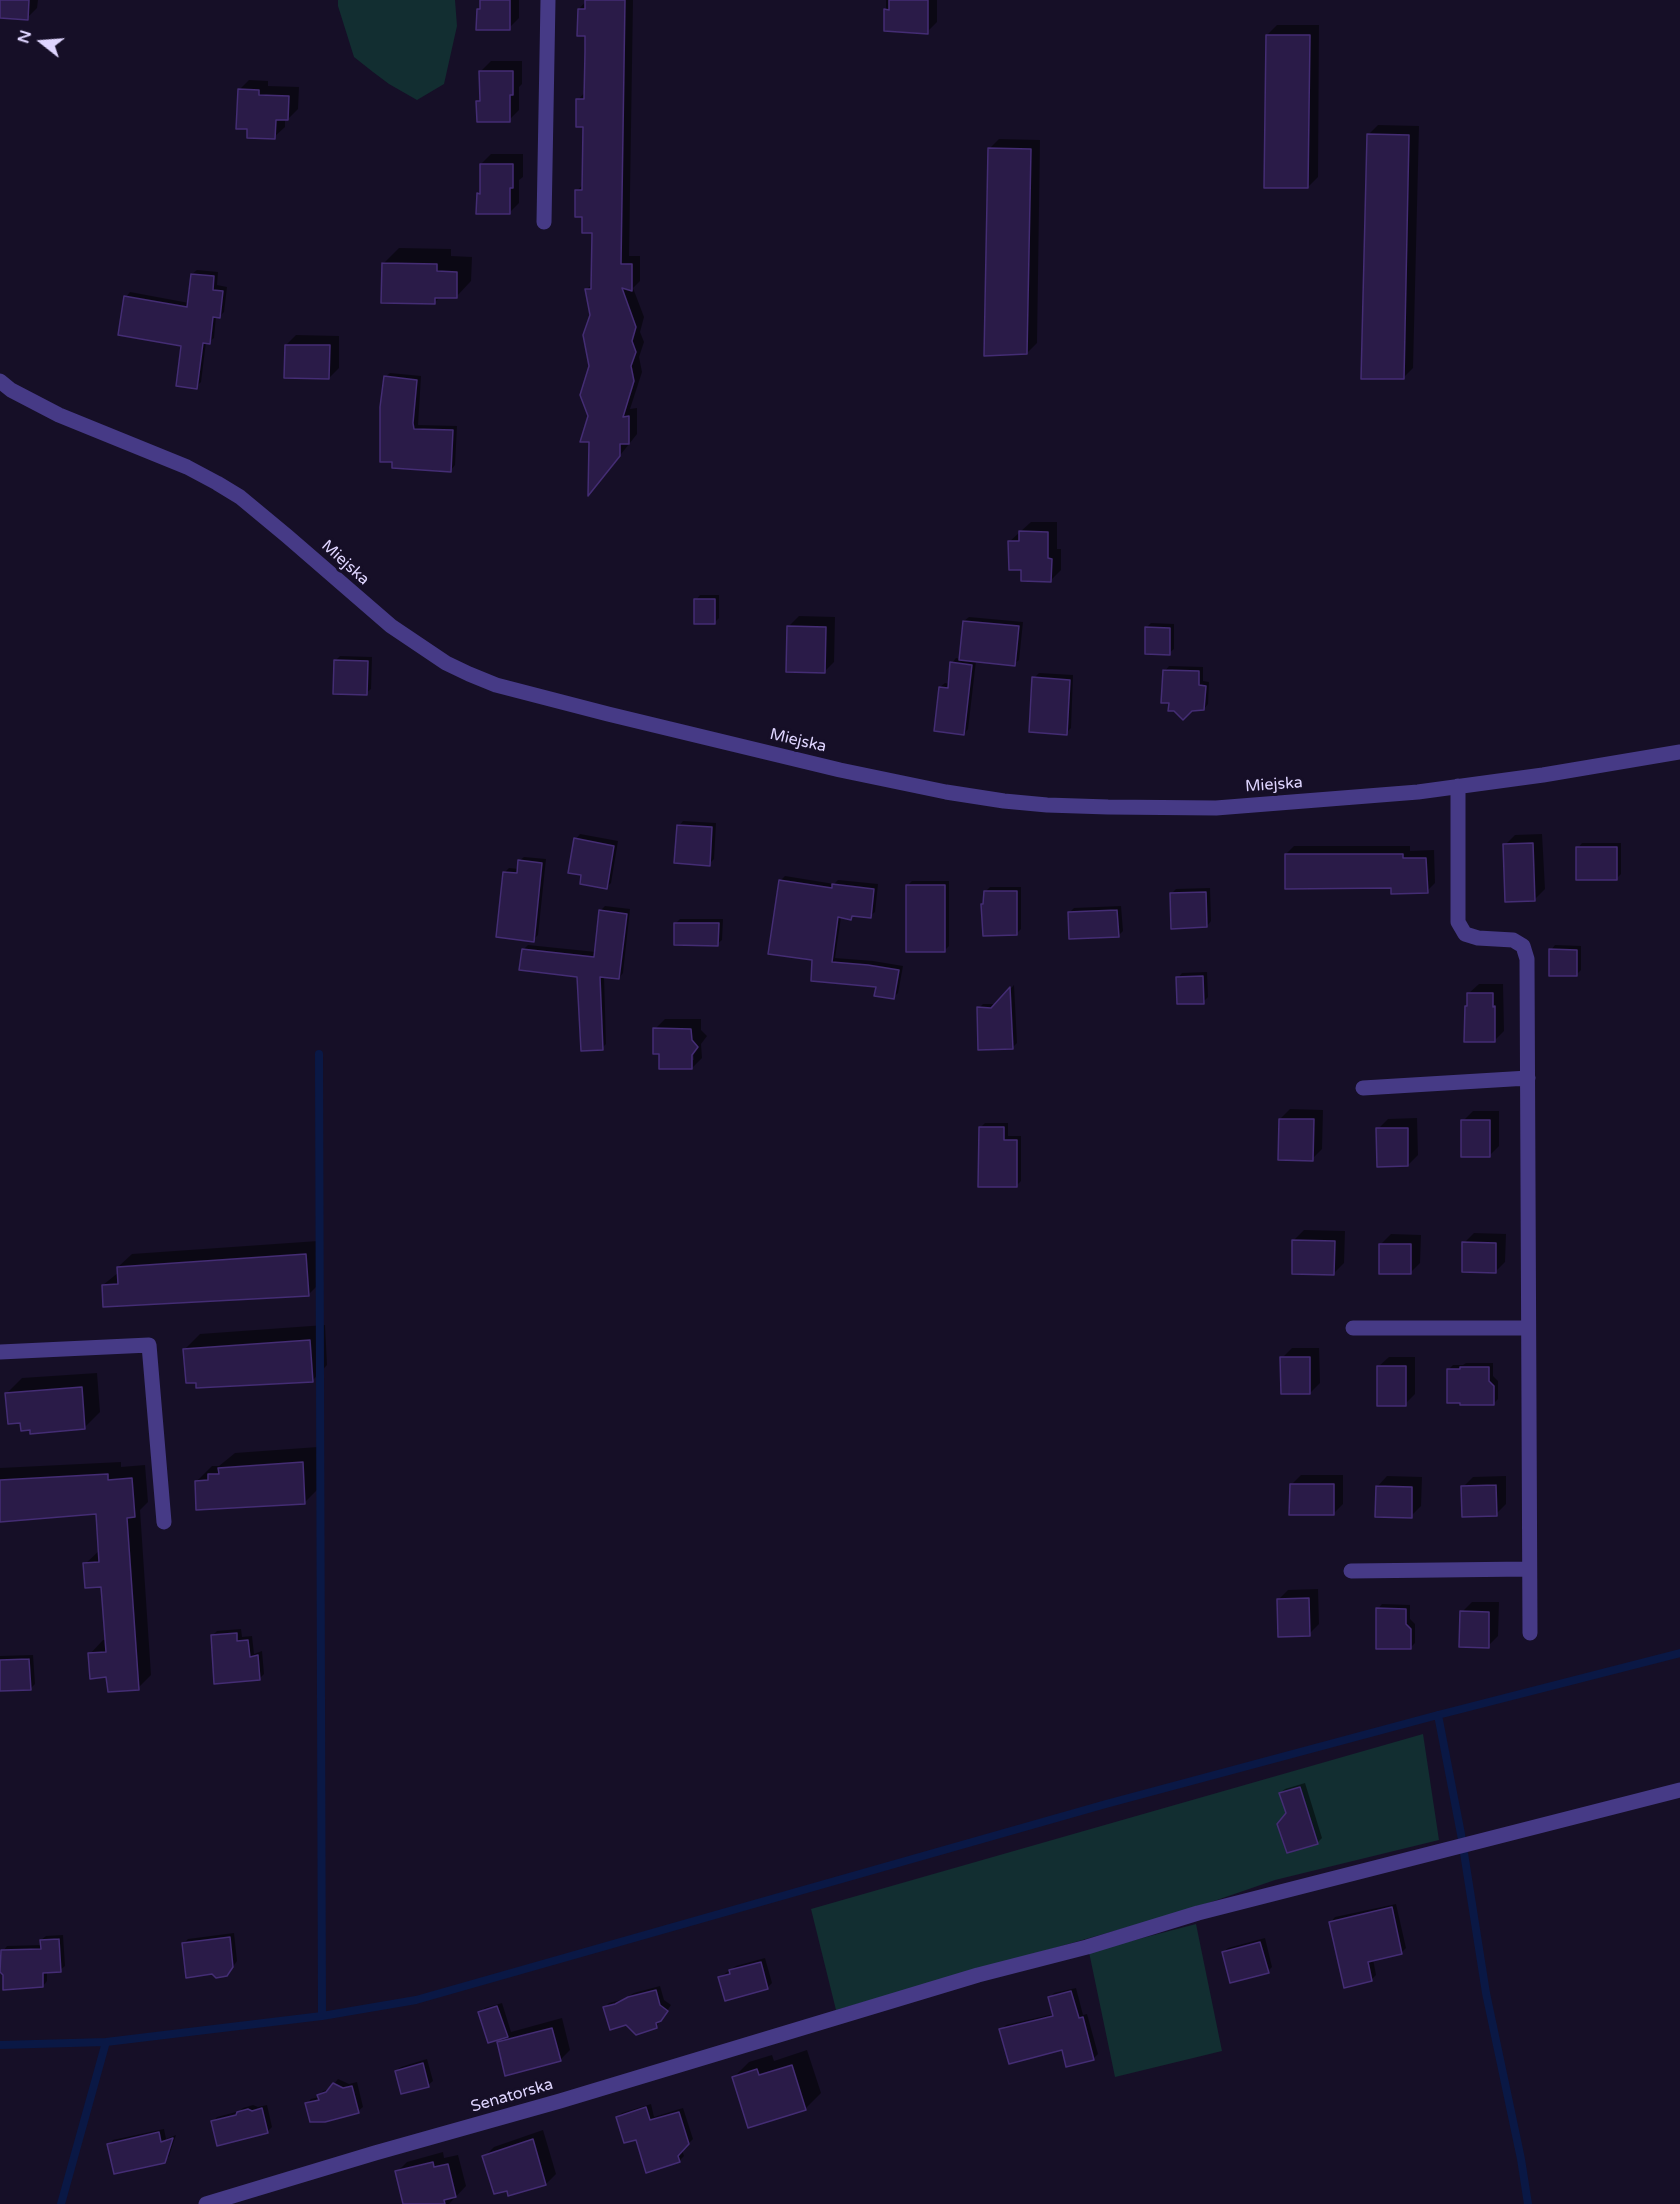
<!DOCTYPE html>
<html>
<head>
<meta charset="utf-8">
<style>
	body { margin:0 }
	#map { position:relative; width:1680px; height:2204px; overflow:hidden; background:#160f27; font-family:"Varela Round",sans-serif }
	canvas { display:block }
	.north { position:absolute; left:12px; top:12px; width:60px; height:60px; -webkit-text-stroke:4px #160f27; paint-order:stroke; rotate:287deg; font-size:16px; font-weight:700; line-height:24px; text-align:center; color:#dfd5ff }
	.north::after { content:''; display:block; margin:auto; width:21px; height:27px; background:#dfd5ff; clip-path:polygon(50% 0,100% 100%,50% 72%,0 100%) }
</style>
</head>
<body>
<div id="map">
<canvas width="1680" height="2204"></canvas>
<div class="north">N</div>
</div>
<script>
const c = document.querySelector('canvas').getContext('2d');
c.lineJoin = 'round';
function fillPath(path, color) {
  c.fillStyle = color;
  c.fill(path, 'evenodd');
}
function toPath(rows) {
  const path = new Path2D();
  for (const r of rows) {
    path.moveTo(r[0], r[1]);
    for (let i = 2; i < r.length; i += 2) path.lineTo(r[i], r[i + 1]);
  }
  return path;
}
function stroke(path, color, width, dash) {
  c.strokeStyle = color;
  c.lineWidth = width;
  c.lineCap = dash ? 'butt' : 'round';
  c.setLineDash(dash || []);
  c.stroke(path);
}
function label(font, color, halo, rows, align = 'center') {
  c.font = font + ' "Varela Round",sans-serif';
  c.lineWidth = 6;
  c.setLineDash([]);
  c.textBaseline = 'middle';
  c.strokeStyle = halo;
  c.fillStyle = color;
  for (const [text, x, y, turn = 0] of rows) {
    c.save();
    c.translate(x, y);
    c.rotate((+turn || 0) * Math.PI / 180);
    c.textAlign = isNaN(turn) ? turn : align;
    if (halo) c.strokeText(text, 0, 0);
    c.fillText(text, 0, 0);
    c.restore();
  }
}
fillPath(toPath([
	[338,0,455,0,457,26,444,84,417,100,389,84,373,72,354,57,338,6],
	[1423,1734,1439,1840,1275,1880,1188,1910,836,2010,811,1909],
	[1196,1924,1222,2051,1115,2077,1089,1952]
]), '#122e31');
fillPath(toPath([
	[0,0,38,0,37,8,27,18,0,17],
	[481,0,519,0,519,18,509,28,478,9,481,6],
	[587,0,633,0,629,256,640,256,640,281,633,288,644,317,640,332,644,342,639,357,642,372,630,409,637,408,637,434,590,493,591,315,586,290,593,283,594,232,584,216,577,191,584,183,585,125,578,100,585,92,586,35,579,9],
	[886,0,937,0,937,22,927,32,886,29],
	[1277,25,1319,25,1318,177,1308,187,1267,35],
	[491,61,522,61,522,84,519,87,519,110,509,120,478,101,481,98,481,71],
	[249,80,268,81,268,86,299,87,298,109,288,119,285,119,285,127,274,137,249,128,239,90],
	[1378,125,1419,126,1413,368,1403,378,1368,135],
	[999,139,1040,140,1037,343,1027,353,989,149],
	[491,154,523,154,523,177,519,180,519,203,509,213,478,194,481,191,481,164],
	[399,248,451,249,451,256,472,257,471,281,456,297,441,296,434,303,383,264],
	[197,270,218,272,217,285,227,287,224,312,219,317,216,316,214,338,209,342,206,342,201,382,196,387,183,345,126,297,130,292,189,303,192,274],
	[296,335,339,336,339,368,329,378,286,345],
	[390,373,421,376,418,425,457,426,455,465,451,470,393,467,385,377],
	[1031,522,1057,522,1057,549,1061,549,1061,570,1051,580,1023,568,1009,542],
	[700,595,719,595,719,618,715,622,696,600],
	[799,616,835,617,834,662,824,672,789,626],
	[969,617,1023,622,1019,660,1014,664,976,661,968,729,964,734,940,687,945,683,950,684,952,663,956,658,960,659,964,621],
	[1151,623,1174,624,1174,649,1169,653,1147,627],
	[340,656,372,657,371,689,366,693,335,661],
	[1169,666,1203,667,1203,681,1209,682,1208,704,1204,709,1170,702,1165,671],
	[1039,673,1073,675,1071,728,1066,733,1034,678],
	[683,821,716,823,714,859,709,864,679,826],
	[580,834,618,841,611,883,606,888,583,874,576,839],
	[1542,834,1545,889,1535,899,1505,845,1515,835],
	[1582,843,1621,843,1621,874,1616,879,1578,848],
	[1294,846,1410,846,1410,851,1434,850,1435,883,1427,891,1393,887,1286,854],
	[524,857,546,859,538,935,533,940,504,873,509,868,519,869,519,861],
	[785,876,834,884,838,880,878,884,875,912,870,916,854,915,851,918,841,917,835,958,873,961,903,966,898,993,893,998,877,986,814,958,780,881],
	[912,881,949,881,949,946,945,950,908,885],
	[990,887,1021,887,1021,929,1016,934,985,892],
	[1210,888,1211,921,1207,926,1171,894,1176,889],
	[605,906,630,909,623,973,619,978,604,976,606,1044,602,1048,579,976,523,950,528,945,596,952,600,911],
	[1121,906,1123,931,1118,936,1070,912,1074,908],
	[680,919,723,919,722,940,717,944,675,924],
	[1555,945,1581,946,1581,970,1576,975,1551,950],
	[1207,972,1208,997,1203,1002,1178,978,1182,973],
	[1479,984,1503,984,1504,1031,1494,1041,1468,1005,1468,994],
	[1014,985,1017,1043,1013,1047,979,1008,983,1004,997,1004],
	[665,1019,701,1019,701,1030,707,1036,701,1044,702,1058,692,1068,661,1053,655,1029],
	[693,1047,694,1060,691,1060],
	[1290,1109,1323,1110,1322,1149,1312,1159,1280,1119],
	[1473,1111,1499,1111,1499,1146,1489,1156,1463,1121],
	[1417,1118,1418,1155,1408,1165,1378,1129,1388,1119],
	[985,1123,1008,1123,1008,1136,1021,1136,1021,1181,1016,1186,980,1128],
	[1304,1230,1345,1231,1344,1263,1334,1273,1294,1240],
	[1474,1233,1506,1234,1505,1262,1495,1272,1464,1243],
	[1391,1234,1421,1235,1420,1263,1410,1273,1381,1244],
	[318,1241,321,1282,308,1295,103,1285,119,1272,118,1267,132,1254],
	[325,1325,327,1365,312,1381,185,1349,200,1334],
	[1292,1348,1319,1348,1320,1383,1310,1393,1282,1358],
	[1389,1357,1415,1357,1415,1394,1405,1404,1378,1367],
	[1466,1363,1493,1363,1493,1376,1498,1381,1498,1399,1493,1404,1448,1370,1453,1365,1463,1365],
	[97,1373,100,1412,84,1428,32,1428,22,1421,7,1393,22,1378],
	[318,1447,320,1487,305,1502,196,1482,212,1466,219,1466,235,1453],
	[121,1462,121,1467,145,1465,148,1502,140,1510,151,1675,138,1688,108,1676,90,1654,103,1640,107,1640,103,1585,85,1564,100,1550,97,1513,0,1520,0,1468],
	[1301,1475,1343,1475,1343,1504,1333,1514,1291,1485],
	[1387,1476,1422,1477,1421,1506,1411,1516,1377,1487],
	[1506,1476,1506,1504,1496,1514,1463,1487,1473,1477],
	[1318,1589,1319,1624,1309,1634,1278,1600,1288,1590],
	[1472,1602,1499,1602,1498,1636,1488,1646,1462,1612],
	[1382,1604,1410,1605,1410,1619,1415,1624,1415,1643,1411,1647,1378,1609],
	[241,1629,242,1637,252,1636,254,1654,262,1651,264,1674,259,1679,212,1636,217,1631],
	[33,1655,35,1684,30,1689,0,1690,0,1656],
	[1305,1783,1322,1838,1318,1842,1288,1851,1287,1814,1280,1793,1285,1789],
	[1396,1904,1406,1948,1401,1953,1373,1959,1376,1975,1371,1980,1331,1922,1335,1917],
	[234,1933,237,1961,227,1975,183,1944,188,1939],
	[63,1935,65,1966,60,1970,47,1971,47,1981,43,1986,4,1975,1,1971,3,1951,7,1946,42,1945,41,1940,46,1936],
	[1265,1938,1272,1967,1268,1971,1223,1953,1228,1948],
	[765,1958,772,1983,767,1988,720,1977,736,1966],
	[660,1986,664,2000,671,2005,656,2027,605,2008,609,2003,621,2000,634,1993],
	[1076,1988,1083,2015,1087,2014,1098,2054,1093,2059,1001,2030,1006,2025,1054,2014,1050,1998,1054,1993],
	[502,2003,511,2032,562,2018,570,2050,560,2060,498,2043,504,2037,480,2013,485,2008],
	[807,2050,821,2093,806,2108,749,2126,734,2077,749,2062,772,2055,774,2061],
	[427,2059,433,2081,428,2085,396,2071,401,2067],
	[338,2079,349,2084,357,2082,363,2107,358,2111,306,2104,311,2099,319,2097,319,2095,323,2091,330,2089],
	[651,2104,654,2117,683,2108,693,2139,682,2150,684,2156,679,2161,637,2138,617,2117,622,2113],
	[253,2105,258,2107,267,2105,272,2127,268,2131,218,2144,213,2122,217,2117,240,2111,243,2108],
	[164,2129,166,2139,176,2135,169,2156,164,2161,109,2145,113,2140],
	[543,2130,556,2174,546,2184,508,2189,484,2157,494,2147],
	[443,2152,444,2158,458,2155,466,2186,449,2204,405,2204,397,2172,407,2162]
]), '#0007');
stroke(toPath([
	[319,1054,322,2016],
	[1438,1715,1461,1834,1486,1993,1521,2159,1528,2204],
	[0,2045,106,2042,322,2016,416,2000,1106,1804,1438,1715,1680,1653],
	[61,2204,106,2042]
]), '#0a1845', 8);
const building = toPath([
	[0,0,29,0,28,20,0,18,0,0],
	[480,0,510,0,510,30,476,30,477,9,480,9,480,0],
	[585,0,625,0,621,264,632,264,632,291,622,288,636,327,632,341,636,352,631,366,634,381,623,417,629,416,629,444,620,444,620,456,588,496,589,442,580,442,588,416,580,395,589,366,583,335,590,315,585,289,591,289,592,233,582,233,582,217,575,217,575,190,582,190,583,127,576,127,576,99,584,99,585,52,585,36,577,36,578,9,585,9,585,0],
	[889,0,928,0,928,34,884,31,884,9,889,10,889,0],
	[1266,35,1310,35,1308,188,1264,188,1266,35],
	[479,71,513,71,513,95,510,95,510,122,477,122,476,101,480,101,479,71],
	[238,89,259,90,259,95,289,96,288,120,276,120,275,139,247,138,247,129,236,129,238,89],
	[1367,134,1409,135,1404,379,1361,379,1367,134],
	[988,148,1031,149,1027,354,984,356,988,148],
	[480,164,513,164,513,188,510,188,510,214,476,214,477,193,480,194,480,164],
	[382,263,437,264,437,271,457,272,457,298,435,298,435,304,381,303,382,263],
	[191,274,214,276,213,290,223,291,220,318,213,317,210,344,203,343,197,389,176,386,181,346,118,335,124,296,187,307,191,274],
	[285,345,330,345,329,379,284,378,285,345],
	[384,376,417,380,413,423,414,429,453,430,451,472,392,468,392,462,380,462,380,407,384,376],
	[1019,531,1048,532,1048,558,1052,559,1051,582,1021,581,1021,570,1009,570,1008,541,1019,541,1019,531],
	[694,599,715,599,715,624,694,624,694,599],
	[963,621,1019,626,1015,666,959,660,963,621],
	[787,626,826,627,825,673,786,672,787,626],
	[1145,627,1170,628,1170,655,1145,654,1145,627],
	[334,660,368,661,367,695,333,694,334,660],
	[950,662,972,665,964,735,934,731,939,687,948,688,950,662],
	[1163,670,1199,671,1199,685,1206,686,1204,710,1192,711,1183,720,1174,711,1168,711,1169,703,1161,703,1163,670],
	[1032,677,1070,680,1067,735,1029,732,1032,677],
	[677,825,712,827,710,866,674,863,677,825],
	[574,838,614,846,607,889,580,884,581,875,568,873,574,838],
	[1533,843,1535,901,1505,902,1503,844,1533,843],
	[1576,847,1617,847,1617,880,1576,880,1576,847],
	[1285,854,1403,854,1403,858,1426,858,1428,893,1391,894,1391,888,1285,889,1285,854],
	[518,860,542,863,534,942,496,937,503,872,517,873,518,860],
	[779,880,832,888,832,884,874,889,871,918,852,916,851,920,838,917,832,962,868,965,899,970,894,999,874,996,876,987,811,981,812,960,768,954,779,880],
	[906,885,945,885,945,952,906,952,906,885],
	[984,891,1017,891,1017,935,983,936,981,904,983,904,984,891],
	[1206,892,1207,927,1171,929,1170,893,1206,892],
	[599,910,627,914,619,979,600,977,603,1050,581,1051,577,977,519,970,522,949,594,957,599,910],
	[1117,910,1119,937,1069,939,1068,912,1117,910],
	[674,923,719,923,718,946,674,945,674,923],
	[1549,949,1577,950,1577,976,1549,976,1549,949],
	[1203,976,1204,1004,1177,1004,1176,977,1203,976],
	[1010,987,1013,1049,978,1050,977,1007,991,1008,1010,987],
	[1467,993,1493,993,1493,1007,1495,1006,1495,1042,1464,1042,1465,1006,1467,1006,1467,993],
	[653,1028,691,1029,692,1040,698,1047,692,1055,692,1069,659,1069,659,1054,653,1054,653,1028],
	[1279,1119,1314,1119,1313,1161,1278,1160,1279,1119],
	[1461,1120,1490,1120,1490,1157,1461,1157,1461,1120],
	[979,1127,1004,1127,1004,1140,1017,1140,1017,1187,978,1187,979,1127],
	[1376,1128,1408,1128,1408,1166,1377,1167,1376,1128],
	[1292,1240,1335,1241,1334,1275,1292,1274,1292,1240],
	[1462,1242,1496,1243,1496,1273,1462,1272,1462,1242],
	[1379,1244,1411,1244,1411,1274,1379,1274,1379,1244],
	[306,1254,309,1296,103,1307,102,1285,118,1284,117,1267,306,1254],
	[310,1340,313,1382,196,1388,196,1383,186,1383,183,1349,310,1340],
	[1280,1357,1310,1357,1310,1394,1281,1394,1280,1357],
	[1377,1366,1406,1366,1406,1406,1377,1406,1377,1366],
	[1460,1367,1489,1367,1489,1381,1494,1386,1494,1405,1460,1405,1460,1403,1447,1403,1447,1369,1460,1369,1460,1367],
	[82,1387,85,1429,30,1434,30,1430,21,1431,20,1423,8,1424,5,1393,82,1387],
	[303,1462,305,1504,196,1510,195,1481,208,1480,208,1474,219,1474,218,1468,303,1462],
	[108,1474,108,1480,132,1478,135,1517,127,1518,139,1690,108,1692,106,1677,90,1679,88,1653,106,1652,101,1587,85,1588,83,1563,99,1562,96,1514,0,1522,0,1480,108,1474],
	[1290,1484,1334,1484,1334,1515,1289,1515,1290,1484],
	[1496,1485,1497,1516,1462,1517,1461,1486,1496,1485],
	[1376,1486,1412,1487,1412,1518,1375,1517,1376,1486],
	[1309,1598,1310,1636,1278,1637,1277,1599,1309,1598],
	[1376,1608,1406,1609,1406,1624,1411,1629,1411,1649,1376,1649,1376,1608],
	[1460,1611,1489,1612,1489,1648,1459,1647,1460,1611],
	[237,1633,237,1641,248,1640,250,1657,258,1655,260,1680,214,1684,211,1635,237,1633],
	[29,1659,31,1690,0,1691,0,1660,29,1659],
	[1300,1787,1318,1844,1287,1853,1277,1824,1286,1813,1279,1793,1300,1787],
	[1392,1907,1402,1954,1368,1962,1372,1981,1344,1988,1329,1922,1392,1907],
	[230,1937,233,1967,227,1976,216,1978,212,1974,186,1978,182,1943,230,1937],
	[59,1939,61,1972,43,1973,43,1987,3,1990,3,1975,0,1972,1,1950,41,1949,40,1940,59,1939],
	[1260,1942,1269,1973,1230,1983,1222,1952,1260,1942],
	[761,1962,768,1989,725,2001,718,1977,730,1974,729,1970,761,1962],
	[656,1990,660,2005,668,2011,661,2021,656,2023,657,2028,636,2035,626,2025,610,2030,603,2007,615,2004,628,1997,656,1990],
	[1071,1991,1079,2018,1083,2017,1094,2060,1066,2067,1062,2050,1009,2064,999,2029,1053,2016,1048,1997,1071,1991],
	[497,2006,508,2037,488,2043,478,2012,497,2006],
	[552,2028,561,2061,505,2076,497,2042,552,2028],
	[423,2063,429,2087,401,2094,395,2071,423,2063],
	[792,2065,806,2110,748,2128,732,2077,757,2069,759,2075,792,2065],
	[333,2083,343,2088,352,2086,359,2113,325,2122,310,2122,305,2103,319,2100,317,2095,326,2092,333,2083],
	[646,2107,650,2120,679,2112,689,2144,678,2156,680,2162,646,2173,636,2140,624,2143,616,2117,646,2107],
	[262,2108,268,2133,217,2146,211,2121,236,2115,237,2112,248,2109,252,2111,262,2108],
	[159,2132,161,2142,173,2138,165,2163,114,2174,107,2144,159,2132],
	[533,2139,546,2185,508,2196,507,2191,494,2194,482,2156,533,2139],
	[433,2162,434,2167,448,2164,456,2197,444,2200,445,2204,403,2204,395,2171,433,2162]
]);
fillPath(building, '#2a1b48');
stroke(building, '#442d74', 1.5);
stroke(toPath([
	[544,222,548,0],
	[0,381,11,390,59,415,187,467,217,483,240,497,287,536,391,626,446,663,469,674,496,685,608,714,840,770,946,792,1004,801,1047,805,1108,807,1216,808,1418,792,1543,775,1680,752],
	[1458,786,1458,922,1465,934,1478,938,1513,940,1523,946,1527,959,1530,1633],
	[1363,1088,1528,1078],
	[1353,1328,1528,1328],
	[0,1352,149,1345,164,1522],
	[1351,1571,1529,1569],
	[206,2204,375,2153,560,2101,978,1975,1087,1947,1198,1913,1680,1790]
]), '#463a86', 15);
label('16px', '#dfd5ff', '#160f27', [
	["Miejska",345,563,42],
	["Miejska",798,741,13],
	["Miejska",1274,785,-4],
	["Senatorska",512,2096,-16]
]);
</script>
</body>
</html>
